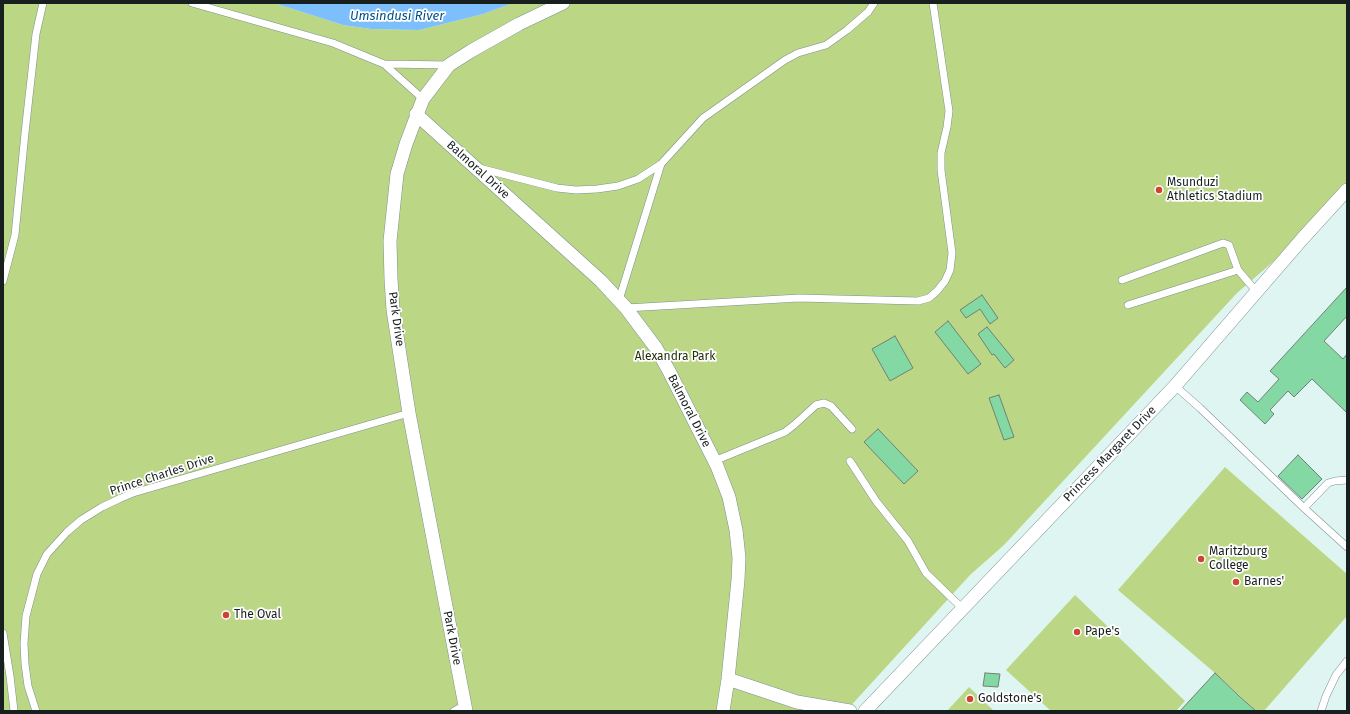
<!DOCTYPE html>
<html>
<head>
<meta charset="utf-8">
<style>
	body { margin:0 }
	#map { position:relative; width:1350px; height:714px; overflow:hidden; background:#def5f2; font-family:"Fira Sans",sans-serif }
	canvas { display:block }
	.frame { position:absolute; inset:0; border:4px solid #18201f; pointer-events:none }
</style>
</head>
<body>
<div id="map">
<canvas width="1350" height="714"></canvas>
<div class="frame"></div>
</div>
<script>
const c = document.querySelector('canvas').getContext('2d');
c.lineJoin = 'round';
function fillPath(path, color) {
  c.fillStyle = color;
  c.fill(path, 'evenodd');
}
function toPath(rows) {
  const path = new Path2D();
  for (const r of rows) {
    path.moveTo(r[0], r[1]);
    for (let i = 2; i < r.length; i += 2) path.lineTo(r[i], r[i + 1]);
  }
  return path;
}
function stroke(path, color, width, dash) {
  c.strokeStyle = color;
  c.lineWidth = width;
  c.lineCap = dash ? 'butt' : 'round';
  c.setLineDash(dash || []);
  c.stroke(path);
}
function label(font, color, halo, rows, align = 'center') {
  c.font = font + ' "Fira Sans",sans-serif';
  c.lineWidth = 3.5;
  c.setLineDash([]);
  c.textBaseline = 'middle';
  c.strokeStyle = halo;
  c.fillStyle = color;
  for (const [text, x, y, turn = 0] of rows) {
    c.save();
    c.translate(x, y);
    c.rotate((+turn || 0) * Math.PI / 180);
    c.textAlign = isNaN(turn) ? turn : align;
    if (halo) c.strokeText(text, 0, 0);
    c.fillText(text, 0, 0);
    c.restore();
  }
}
fillPath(toPath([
	[3,3,274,3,343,25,371,29,419,30,483,14,513,3,1347,3,1347,198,1237,293,1004,545,970,575,846,711,3,711],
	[1225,467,1347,574,1347,616,1264,711,1256,711,1215,673,1118,590],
	[1075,595,1185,701,1176,711,1051,711,1006,670],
	[969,687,994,711,947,711]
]), '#bbd785');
fillPath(toPath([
	[274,3,513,3,483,14,419,30,371,29,343,25]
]), '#7dbefc');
const building = toPath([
	[1347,287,1347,316,1324,341,1343,359,1347,354,1347,413,1312,379,1294,397,1288,391,1270,410,1274,414,1265,424,1240,400,1247,392,1258,402,1279,379,1270,371,1347,287],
	[982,295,998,318,990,324,980,309,966,318,960,310,982,295],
	[948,321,981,364,968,374,935,332,948,321],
	[987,327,1014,360,1005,368,994,354,992,355,978,334,987,327],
	[895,336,913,368,890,381,872,349,895,336],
	[999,395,1014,437,1004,440,989,398,999,395],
	[878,429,918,471,904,484,864,442,878,429],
	[1298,455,1322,479,1302,499,1278,476,1298,455],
	[985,673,1000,674,998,687,983,686,985,673],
	[1215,673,1239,696,1256,711,1180,711,1215,673]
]);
fillPath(building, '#84d8a3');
stroke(building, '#718176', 1);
const lane = toPath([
	[192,3,333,43,384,64,423,99],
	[384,64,449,65],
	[479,168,557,188,576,190,597,189,618,186,638,179,661,164,703,118,785,60,798,53,826,45,847,30,868,12,874,3],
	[1122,280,1223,243,1229,245,1238,270,1256,291],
	[3,281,15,235,25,133,36,34,43,3],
	[619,300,661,164],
	[1128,305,1238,270],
	[626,308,799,298,918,301,929,298,937,291,945,281,950,270,952,253,941,170,941,153,947,127,949,111,933,3],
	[1175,386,1200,408,1304,508,1347,547],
	[714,461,785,432,794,425,816,405,824,403,831,406,852,429],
	[850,461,876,501,908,541,926,573,963,609],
	[1304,508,1328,483,1335,481,1347,480],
	[3,633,10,676,14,711],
	[36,711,28,686,25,664,24,643,26,616,37,574,47,554,67,532,81,520,102,507,121,498,133,493,409,413],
	[454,711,465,705],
	[1321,711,1326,696,1336,675,1347,661]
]);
const street = toPath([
	[416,114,601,281,626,308,656,348,669,371,717,466,729,497,736,530,739,558,738,580,728,679,723,711],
	[728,679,797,702,850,711],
	[466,711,409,413,393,310,391,279,390,241,397,174,406,144,423,99,449,65,471,51,519,24,563,3],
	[865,711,1175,386,1303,238,1347,190]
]);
stroke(lane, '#7c918e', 8);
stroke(street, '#7c918e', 14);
stroke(lane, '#fff', 7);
stroke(street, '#fff', 13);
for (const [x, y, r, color] of [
	[1159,190,4,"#d04332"],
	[1201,559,4,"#d04332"],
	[1236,582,4,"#d04332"],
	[226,615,4,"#d04332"],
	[1077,632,4,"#d04332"],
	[970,699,4,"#d04332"]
]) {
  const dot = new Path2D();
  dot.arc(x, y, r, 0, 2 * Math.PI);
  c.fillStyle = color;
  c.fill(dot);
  stroke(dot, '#fff', 1.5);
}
label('12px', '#18201f', '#fff', [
	["Balmoral Drive",478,170,42],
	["Park Drive",396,319,82],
	["Balmoral Drive",689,411,63],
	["Princess Margaret Drive",1110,454,-46],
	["Prince Charles Drive",162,475,-18],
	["Park Drive",452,638,79]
]);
label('12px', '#18201f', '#fff', [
	["Msunduzi",1167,183],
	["Athletics Stadium",1167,197],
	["Maritzburg",1209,552],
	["College",1209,566],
	["Barnes'",1244,582],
	["The Oval",234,615],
	["Pape's",1085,632],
	["Goldstone's",978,699]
], 'left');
label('12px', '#242f0c', '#fff', [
	["Alexandra Park",675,357]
]);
label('italic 13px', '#035087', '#fff', [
	["Umsindusi River",397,16]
]);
</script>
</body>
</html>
